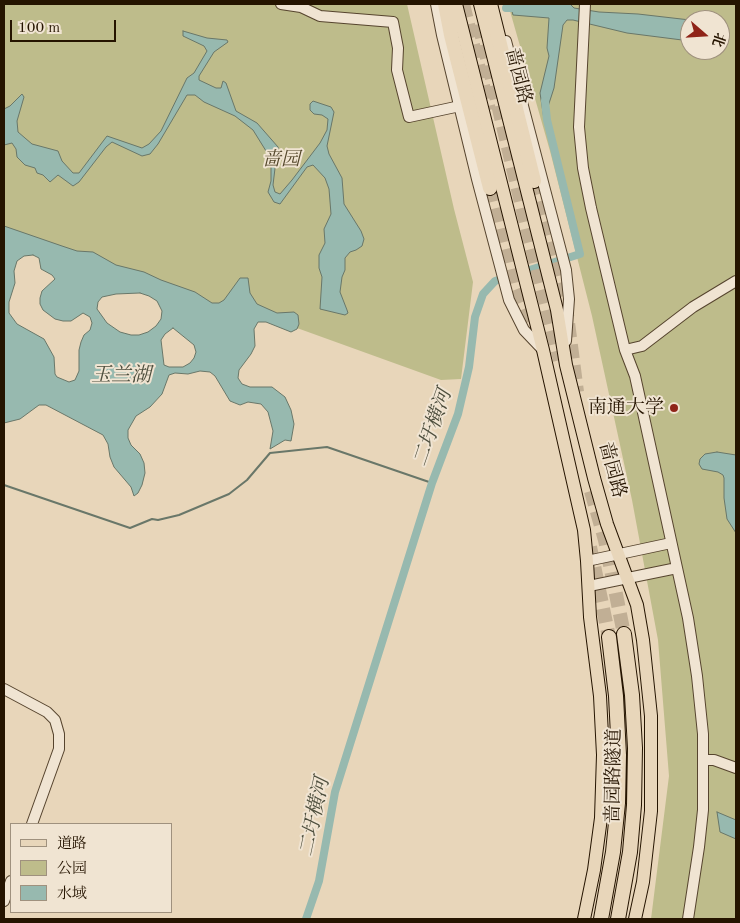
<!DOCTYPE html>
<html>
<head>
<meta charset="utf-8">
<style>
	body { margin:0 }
	#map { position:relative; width:740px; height:923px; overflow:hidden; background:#e8d6ba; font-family:"Old Standard TT","Noto Serif SC",serif }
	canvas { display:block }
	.frame { position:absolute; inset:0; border:5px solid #251400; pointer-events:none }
	.legend { position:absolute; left:10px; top:823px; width:162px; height:90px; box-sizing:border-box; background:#f0e4d2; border:1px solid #9f917e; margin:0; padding:6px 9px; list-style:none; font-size:15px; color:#251400 }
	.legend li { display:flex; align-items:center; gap:10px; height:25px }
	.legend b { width:25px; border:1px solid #9f917e }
	.north { position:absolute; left:680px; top:10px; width:50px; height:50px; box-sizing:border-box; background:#f0e4d2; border:1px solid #9f917e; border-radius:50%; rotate:109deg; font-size:14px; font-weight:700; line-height:20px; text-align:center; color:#251400 }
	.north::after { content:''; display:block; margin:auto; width:18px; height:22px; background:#8f2418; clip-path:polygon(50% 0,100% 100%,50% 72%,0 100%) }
	.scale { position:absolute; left:10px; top:20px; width:106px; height:22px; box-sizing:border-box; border:2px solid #251400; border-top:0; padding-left:6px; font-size:15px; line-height:18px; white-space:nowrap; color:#251400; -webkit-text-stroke:4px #f0e4d2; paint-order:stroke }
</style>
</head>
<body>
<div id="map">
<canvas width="740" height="923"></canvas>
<div class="frame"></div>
<ul class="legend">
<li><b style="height:6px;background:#e8d6ba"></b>道路</li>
<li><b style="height:14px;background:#bebc8b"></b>公园</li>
<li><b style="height:14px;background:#97b9af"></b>水域</li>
</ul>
<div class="north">北</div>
<div class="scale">100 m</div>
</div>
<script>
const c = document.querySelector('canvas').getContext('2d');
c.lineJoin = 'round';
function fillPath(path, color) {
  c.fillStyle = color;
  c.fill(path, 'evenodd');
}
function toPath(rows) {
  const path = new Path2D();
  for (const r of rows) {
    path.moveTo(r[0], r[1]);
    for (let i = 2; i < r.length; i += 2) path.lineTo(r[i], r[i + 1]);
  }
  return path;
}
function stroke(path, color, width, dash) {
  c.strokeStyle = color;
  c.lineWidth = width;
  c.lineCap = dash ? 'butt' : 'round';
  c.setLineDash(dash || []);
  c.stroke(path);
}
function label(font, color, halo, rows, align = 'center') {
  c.font = font + ' "Old Standard TT","Noto Serif SC",serif';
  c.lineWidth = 4;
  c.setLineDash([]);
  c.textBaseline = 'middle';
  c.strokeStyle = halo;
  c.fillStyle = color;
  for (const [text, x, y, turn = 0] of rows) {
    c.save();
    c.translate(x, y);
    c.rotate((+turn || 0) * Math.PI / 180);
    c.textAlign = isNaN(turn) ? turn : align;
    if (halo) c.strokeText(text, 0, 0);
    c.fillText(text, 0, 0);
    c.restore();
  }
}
fillPath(toPath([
	[4,4,407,4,454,209,473,282,461,379,441,380,261,315,179,300,4,236],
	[508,4,736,4,736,919,651,919,669,776,658,640,632,500,592,316,550,151],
	[690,20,720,20,720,50,690,50]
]), '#bebc8b');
const water = toPath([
	[510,4,570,4,574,8,599,12,638,14,690,20,690,41,627,33,573,20,567,20,563,25,554,88,544,119,540,93,549,56,547,48,549,18,513,15,510,4],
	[183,31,207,38,227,40,228,42,214,52,199,76,199,80,216,88,221,88,223,81,226,83,236,111,257,123,278,147,280,154,276,160,273,185,275,192,280,194,292,180,320,143,327,130,328,119,322,115,314,114,310,110,310,104,313,101,331,107,334,112,327,146,329,154,342,178,344,204,361,231,364,239,362,246,356,250,350,252,345,258,345,270,342,277,340,292,347,310,348,313,345,315,320,309,322,277,319,268,319,255,325,243,324,229,331,214,329,189,325,178,313,165,307,167,280,204,274,202,268,192,271,181,271,159,253,130,235,116,204,102,195,95,187,95,158,144,150,154,142,156,112,142,106,147,79,182,73,186,58,175,50,182,43,175,37,173,35,168,25,165,17,157,16,149,12,143,4,145,4,109,10,106,22,94,24,97,17,121,18,132,32,144,58,151,62,161,73,173,79,173,107,136,142,148,149,144,161,131,187,78,194,73,207,51,204,46,183,36,183,31],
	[4,226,62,246,77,251,93,252,116,265,144,272,161,280,195,292,212,303,219,303,224,300,240,278,248,278,250,293,257,304,277,313,294,312,298,315,299,324,297,329,291,332,266,322,258,322,254,329,255,346,251,354,239,370,238,378,242,384,250,387,272,387,285,397,291,410,294,424,291,441,285,440,270,449,273,431,268,412,261,404,248,402,240,405,230,401,215,376,210,372,200,371,188,374,175,373,169,375,162,394,150,407,136,416,128,430,128,438,131,445,140,454,144,463,145,473,142,485,138,493,134,496,131,487,114,467,110,457,108,444,103,435,46,405,39,405,20,419,4,423,4,226],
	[33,255,39,258,41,269,52,275,55,279,42,291,40,298,40,304,43,310,55,319,63,321,71,321,83,313,90,317,92,323,90,330,84,335,81,342,79,350,79,371,75,380,69,382,57,377,55,374,54,357,44,339,17,324,9,313,9,302,15,283,14,271,17,261,24,256,33,255],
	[140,293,149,296,157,301,162,311,161,319,156,326,148,332,139,335,131,335,120,332,107,323,97,309,98,302,102,297,116,294,140,293],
	[173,328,194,345,196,352,194,358,190,363,183,367,169,367,164,365,161,340,165,334,173,328],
	[717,452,736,455,736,533,727,519,724,498,724,478,723,475,718,472,702,469,699,464,700,459,705,454,717,452],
	[717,812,736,820,736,839,720,832,717,812]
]);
fillPath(water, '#97b9af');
stroke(water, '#697769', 1);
stroke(toPath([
	[4,485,130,528,152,519,158,520,179,515,229,494,247,480,270,453,327,447,432,483]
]), '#697769', 2);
stroke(toPath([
	[506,8,520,8],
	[306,919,319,881,335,792,432,483,458,414,469,367,475,317,483,294,495,281,580,254,547,120,545,101]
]), '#97b9af', 8);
stroke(toPath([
	[463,4,489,110],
	[479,24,527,228,560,360],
	[534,181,566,307,577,392],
	[490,188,513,285,537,345],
	[591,491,605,540,624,634],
	[590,547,609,637]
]), '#c1af95', 14, [14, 7]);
const minor = toPath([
	[281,4,301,7,320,16,393,22,398,48,397,70,409,117,460,106],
	[436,4,442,35,477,179,509,300,524,330,543,350],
	[585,4,579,127,583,168,591,208,625,350,635,376,688,618,697,676,703,734,703,810,699,847,688,919],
	[506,41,566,270,569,299,566,341],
	[625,350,642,346,693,307,736,281],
	[587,561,671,543],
	[589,586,677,568],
	[4,689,47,712,55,720,59,734,59,749,32,824],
	[703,760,714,760,736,768],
	[4,901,11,881]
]);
const major = toPath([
	[456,4,543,350,584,530,587,561,590,617,600,696,603,755,601,818,594,870,584,919],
	[480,4,557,310,566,365,594,478,607,524,637,605,643,640,651,716,651,811,643,882,635,919]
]);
const highway = toPath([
	[445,4,451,35,490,188],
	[490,4,534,181],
	[601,919,613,852,618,803,619,755,616,696,609,637],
	[618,919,630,852,634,805,635,748,632,695,624,634]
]);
stroke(minor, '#56442e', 12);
stroke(major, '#251400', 14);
stroke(highway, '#251400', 16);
stroke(minor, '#f0e4d2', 10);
stroke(major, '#e8d6ba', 12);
stroke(highway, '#e8d6ba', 14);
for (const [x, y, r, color] of [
	[674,408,5,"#8f2418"]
]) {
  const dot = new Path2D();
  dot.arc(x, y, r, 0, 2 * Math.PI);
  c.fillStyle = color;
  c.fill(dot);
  stroke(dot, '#f0e4d2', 2);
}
label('19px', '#251400', '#f0e4d2', [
	["啬园路",518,76,76],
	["啬园路",612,470,75],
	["啬园路隧道",614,776,-89]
]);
label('italic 19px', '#53462a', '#f0e4d2', [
	["啬园",281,160]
]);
label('19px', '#251400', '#f0e4d2', [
	["南通大学",664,408]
], 'right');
label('italic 20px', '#4d4e3d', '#f0e4d2', [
	["玉兰湖",121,376],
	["二圩横河",433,428,-71],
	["二圩横河",315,817,-78]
]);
</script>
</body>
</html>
